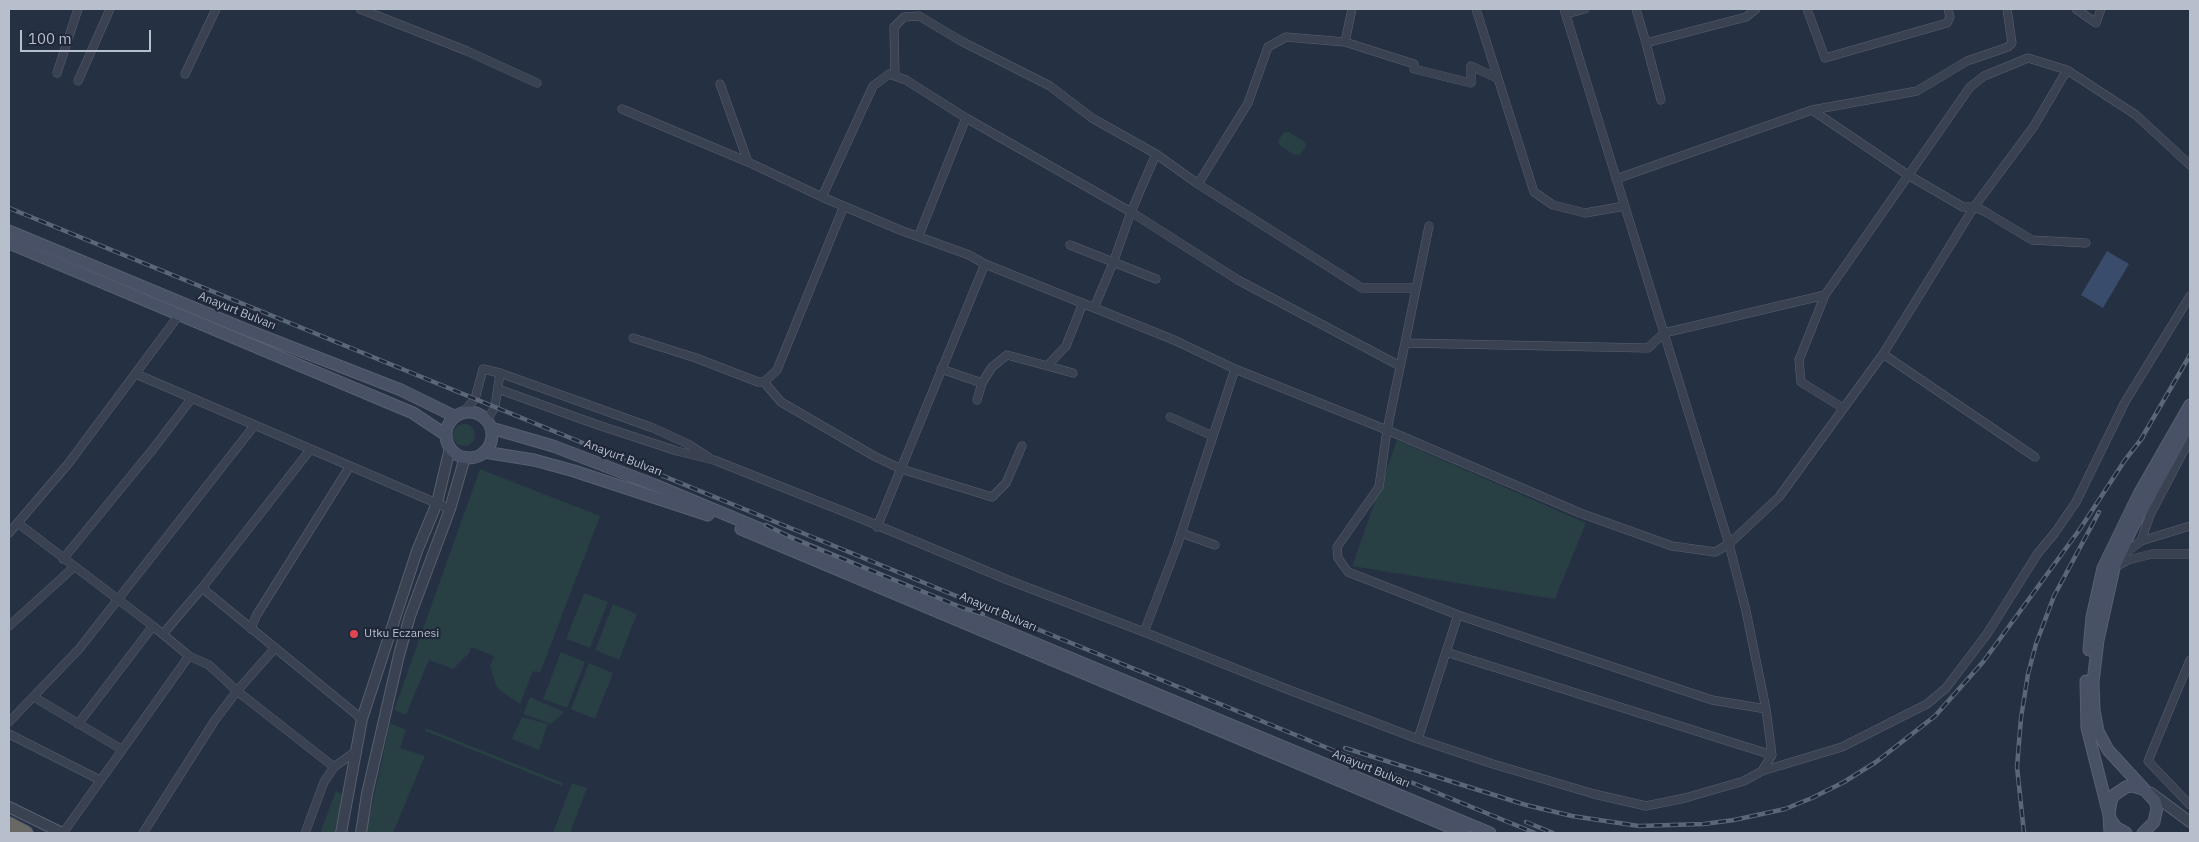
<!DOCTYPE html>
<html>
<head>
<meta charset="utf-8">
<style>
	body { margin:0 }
	#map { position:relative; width:2199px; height:842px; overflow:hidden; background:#253043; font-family:"IBM Plex Sans",sans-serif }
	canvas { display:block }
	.frame { position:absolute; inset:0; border:10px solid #b7becc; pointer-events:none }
	.scale { position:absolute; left:20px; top:30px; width:131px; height:22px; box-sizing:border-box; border:2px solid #b7becc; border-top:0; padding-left:6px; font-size:15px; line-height:18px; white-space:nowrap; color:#b7becc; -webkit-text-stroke:4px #1f2738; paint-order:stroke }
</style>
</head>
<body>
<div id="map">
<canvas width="2199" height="842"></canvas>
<div class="frame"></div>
<div class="scale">100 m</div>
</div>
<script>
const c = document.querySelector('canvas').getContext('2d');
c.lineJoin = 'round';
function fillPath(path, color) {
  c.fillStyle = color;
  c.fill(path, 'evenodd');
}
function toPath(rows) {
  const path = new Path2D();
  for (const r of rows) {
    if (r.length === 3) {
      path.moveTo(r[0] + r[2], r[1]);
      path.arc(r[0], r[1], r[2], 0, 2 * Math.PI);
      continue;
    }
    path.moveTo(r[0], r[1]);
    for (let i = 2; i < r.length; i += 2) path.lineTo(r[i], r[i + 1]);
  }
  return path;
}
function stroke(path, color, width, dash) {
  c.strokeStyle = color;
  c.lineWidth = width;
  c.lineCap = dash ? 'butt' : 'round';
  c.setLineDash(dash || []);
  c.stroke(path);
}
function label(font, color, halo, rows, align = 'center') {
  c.font = font + ' "IBM Plex Sans",sans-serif';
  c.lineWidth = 4.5;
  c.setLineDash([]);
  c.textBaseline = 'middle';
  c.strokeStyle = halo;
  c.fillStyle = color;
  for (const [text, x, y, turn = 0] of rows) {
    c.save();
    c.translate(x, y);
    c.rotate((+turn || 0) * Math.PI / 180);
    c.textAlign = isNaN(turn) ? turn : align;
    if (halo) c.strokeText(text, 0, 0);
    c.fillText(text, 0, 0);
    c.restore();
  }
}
fillPath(toPath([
	[1284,132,1289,132,1305,142,1306,146,1300,155,1295,155,1280,146,1278,141],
	[464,435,11],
	[1397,440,1586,523,1555,599,1352,566],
	[480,469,600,516,540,673,533,671,520,704,502,692,496,686,490,666,494,656,471,647,470,652,453,669,429,660,406,715,394,710],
	[584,593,608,602,590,648,566,639],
	[613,604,637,614,619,660,595,650],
	[561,652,585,662,567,708,543,699],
	[589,663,613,673,595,719,571,709],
	[530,697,564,712,551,724,523,714],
	[522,717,548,724,539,750,512,739],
	[390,723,406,730,400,748,425,756,393,833,366,833],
	[426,728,563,783,562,786,425,731],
	[572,783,587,788,570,833,553,833],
	[336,791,343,794,335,833,320,833]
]), '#283f44');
fillPath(toPath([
	[2107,251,2129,264,2103,308,2081,295]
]), '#3a4c6c');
const minor = toPath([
	[360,9,467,51,537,83],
	[1476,9,1534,192,1553,205,1585,213,1625,206],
	[1636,9,1646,43,1746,17,1756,9],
	[1807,9,1825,58,1947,23,1950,17,1948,9],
	[2076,9,2096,23,2101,9],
	[1566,14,1585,9],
	[1345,42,1352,9],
	[1646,43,1661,100],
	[57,73,78,9],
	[185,74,216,9],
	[895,76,894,27,904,17,919,16,961,41,1050,86,1092,118,1156,154,1198,184,1362,288,1416,288],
	[78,81,110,9],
	[720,84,748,162],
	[622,109,748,162,822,197,900,230,969,255,985,264,1174,340,1235,369,1387,430,1580,513,1672,546,1715,552,1729,544,1779,497,1883,354,1974,207,2034,126,2067,70,2136,115,2190,165],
	[1812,110,1908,175,1963,207,1974,207,1984,211,2032,240,2086,243],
	[1616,179,1812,110,1917,91,1967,61,2008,47,2012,43,2007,9],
	[1198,184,1248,103,1268,47,1286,37,1345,42,1414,64,1414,69,1471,83,1471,66,1497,78],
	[822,197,873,86,889,74,906,80,966,118,1131,212,1238,280,1400,366],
	[919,235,966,118],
	[1070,245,1156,279],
	[1094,308,1113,263,1131,212,1156,154],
	[633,338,696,358,758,382,764,382,777,370,844,206],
	[1405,343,1429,226],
	[1883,354,2035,457],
	[1047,366,1066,346,1083,303],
	[941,369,982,383,992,367,1007,355,1073,373],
	[136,374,450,509],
	[764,382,781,402,874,456,901,469,992,497,1006,483,1022,446],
	[498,389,595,424,677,451,714,460,850,514,1008,580,1144,632,1284,688,1418,739,1493,764,1594,794,1646,806,1685,798,1744,781,1762,771,1772,755,1766,709,1746,611,1729,544,1564,9],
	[977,400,982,383],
	[1843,408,1801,382,1799,360,1825,295,1970,87,1984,76,2028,58,2067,70],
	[463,412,475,399,483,369,500,373,653,428,688,444,708,457],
	[1170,417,1213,436],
	[487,420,495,407,500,373],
	[19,524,153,626,189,656,209,665,237,691,334,767],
	[877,527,985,264],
	[9,533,68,464,179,315],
	[1181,533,1215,545],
	[2141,541,2150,515,2190,439],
	[2120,557,2141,541,2190,526],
	[63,559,153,449,192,398],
	[2115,567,2128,560,2152,554,2190,554],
	[202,588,362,719],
	[1458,615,1446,652,1772,755],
	[9,626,74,567],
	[251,629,256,616,350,466],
	[1144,632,1177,546,1235,369],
	[163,634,202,588,310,450],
	[2190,660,2148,761,2190,805],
	[34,697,121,749],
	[1766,709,1712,700,1458,615,1348,572,1338,558,1337,547,1379,487,1387,430,1405,343,1648,348,1664,333,1825,295],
	[9,722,79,649,254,426],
	[78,724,153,626],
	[9,734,100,780],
	[1418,739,1446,652],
	[1762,771,1842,747,1927,704,1946,688,1987,634,2038,553,2054,534,2076,502,2125,402,2190,296],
	[63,833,189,656],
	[143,833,215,720,237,691,275,648],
	[305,833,324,782,334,767,355,752]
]);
const tertiary = toPath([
	[2151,793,2190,822],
	[9,807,62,833],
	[341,833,362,719,417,551,437,503,450,448],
	[361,833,367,794,399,655,410,616,450,509,465,457]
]);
const secondary = toPath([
	[9,231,242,328,401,390,454,416],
	[9,243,413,413,446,435],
	[469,435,23],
	[491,428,553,446,655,485,1490,833],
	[484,452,534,460,574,471,708,515],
	[741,529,1464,833],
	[2089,650,2092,617,2103,568,2139,494,2190,405],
	[2086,681,2087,728,2109,815,2110,833],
	[2126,833,2117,828,2112,822,2109,815,2111,801,2114,795,2126,787,2133,786,2145,790],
	[2143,833,2154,822,2157,808,2155,801,2108,750,2098,731,2094,710,2093,682,2098,640,2114,568,2132,528,2190,423]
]);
const trunk = toPath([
	[9,824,26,833]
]);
stroke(minor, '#586070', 9);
stroke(tertiary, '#586070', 12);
stroke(secondary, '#586070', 13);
stroke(trunk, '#454d5d', 16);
stroke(minor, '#3a4252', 8);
stroke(tertiary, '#3a4252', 10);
stroke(secondary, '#485166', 11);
stroke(trunk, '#686864', 14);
const rail = toPath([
	[9,208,1535,833],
	[2140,441,2190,355],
	[766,525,794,539,963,608,983,614],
	[1345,748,1526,805,1572,816,1639,826,1704,824,1734,820,1785,809,1812,798,1844,782,1876,762,1935,716,1983,662,2080,529,2125,460,2143,437],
	[1526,822,1553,833],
	[2024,833,2017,767,2021,718,2028,674,2036,644,2054,596,2099,512]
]);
stroke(rail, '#5c6679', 4.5);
stroke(rail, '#1f2738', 2.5, [8]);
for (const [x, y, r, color] of [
	[354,634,5,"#e0444e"]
]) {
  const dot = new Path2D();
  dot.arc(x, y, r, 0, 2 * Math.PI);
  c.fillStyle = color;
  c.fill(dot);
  stroke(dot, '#1f2738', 2);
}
label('12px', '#b7becc', '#1f2738', [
	["Anayurt Bulvarı",237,311,22],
	["Anayurt Bulvarı",623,458,21],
	["Anayurt Bulvarı",998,612,23],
	["Anayurt Bulvarı",1371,769,22]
]);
label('12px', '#b7becc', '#1f2738', [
	["Utku Eczanesi",364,634]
], 'left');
</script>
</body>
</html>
